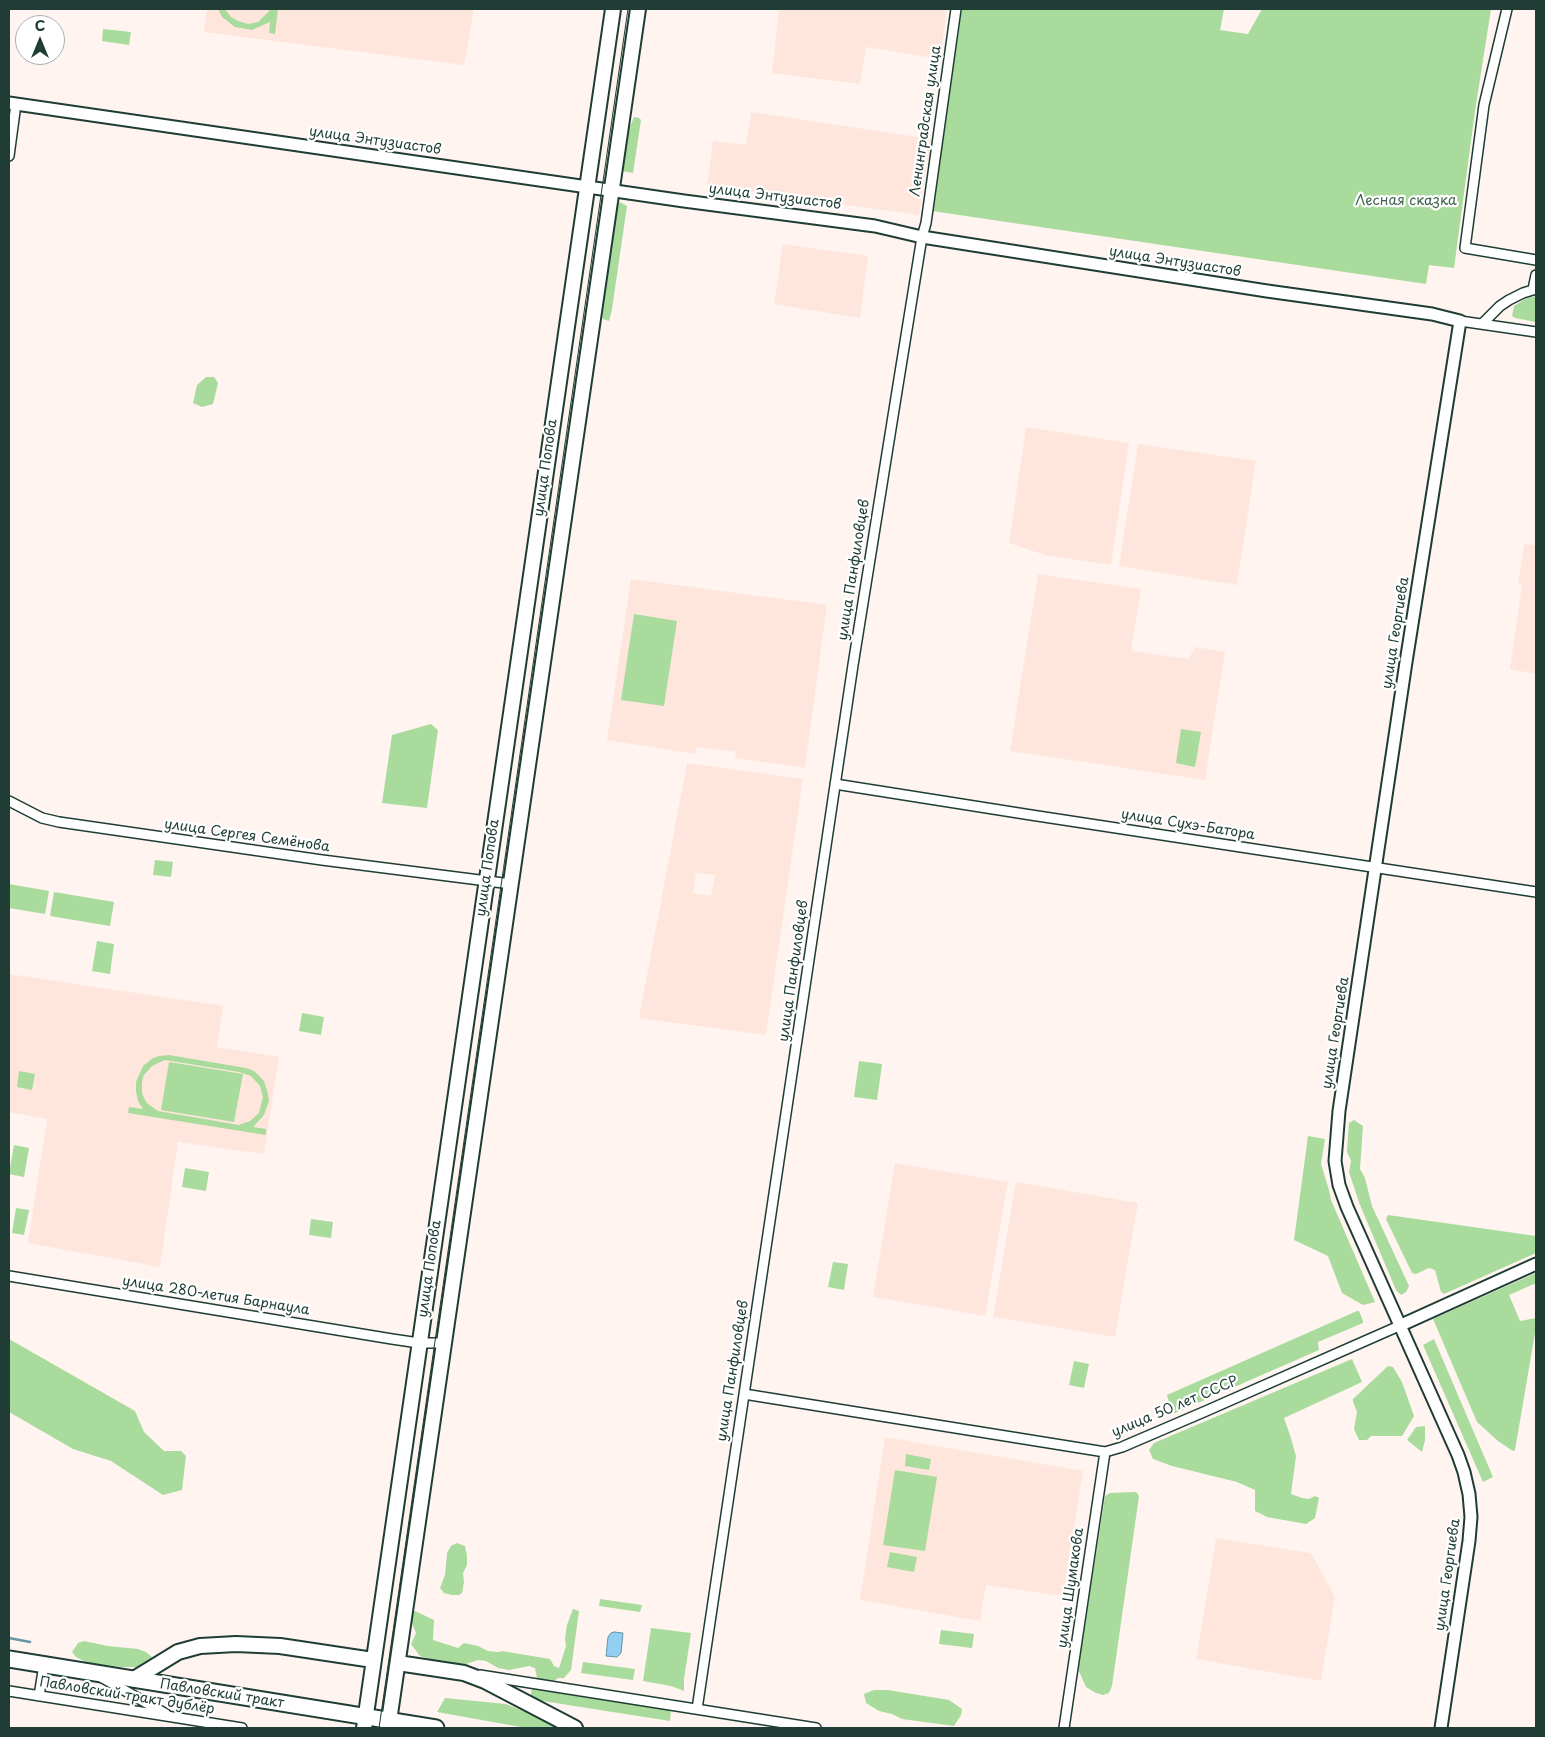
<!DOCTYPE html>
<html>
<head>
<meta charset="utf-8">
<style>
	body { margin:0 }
	#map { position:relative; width:1545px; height:1737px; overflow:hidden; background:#fff4f0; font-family:"Playpen Sans",sans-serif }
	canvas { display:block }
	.frame { position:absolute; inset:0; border:10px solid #1f3d34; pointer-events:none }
	.north { position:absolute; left:15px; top:15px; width:50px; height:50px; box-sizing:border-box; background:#fff; border:1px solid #a5b1ae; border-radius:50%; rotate:0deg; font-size:14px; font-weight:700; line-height:20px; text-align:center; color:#1f3d34 }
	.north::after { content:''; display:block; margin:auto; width:18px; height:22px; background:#1f3d34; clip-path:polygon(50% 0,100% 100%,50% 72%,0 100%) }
</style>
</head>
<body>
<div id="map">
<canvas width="1545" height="1737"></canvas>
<div class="frame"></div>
<div class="north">С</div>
</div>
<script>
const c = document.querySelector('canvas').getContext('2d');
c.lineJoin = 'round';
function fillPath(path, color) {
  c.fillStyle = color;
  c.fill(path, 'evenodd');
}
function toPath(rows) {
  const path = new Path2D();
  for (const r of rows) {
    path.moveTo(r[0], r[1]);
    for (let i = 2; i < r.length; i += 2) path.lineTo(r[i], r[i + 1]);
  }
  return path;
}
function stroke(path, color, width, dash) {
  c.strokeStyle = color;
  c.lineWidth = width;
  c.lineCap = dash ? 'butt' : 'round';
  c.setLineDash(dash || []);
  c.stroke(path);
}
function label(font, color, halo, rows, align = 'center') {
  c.font = font + ' "Playpen Sans",sans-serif';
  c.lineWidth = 4.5;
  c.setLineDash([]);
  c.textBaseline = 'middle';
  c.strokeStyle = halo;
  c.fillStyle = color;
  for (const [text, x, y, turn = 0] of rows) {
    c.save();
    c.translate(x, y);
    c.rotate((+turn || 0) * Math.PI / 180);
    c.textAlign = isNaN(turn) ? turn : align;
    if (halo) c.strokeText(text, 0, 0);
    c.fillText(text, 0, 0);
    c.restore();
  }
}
fillPath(toPath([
	[207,9,474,9,464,65,204,32],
	[779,9,947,9,940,59,866,47,860,84,772,73],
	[751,112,931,139,919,215,707,186,713,141,746,145],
	[783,244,868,256,860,318,774,304],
	[1026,427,1129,443,1111,565,1045,555,1009,543],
	[1138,444,1256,461,1237,585,1119,566],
	[1524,544,1536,546,1536,674,1510,669,1522,585,1518,584],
	[1038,574,1141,589,1131,651,1188,659,1196,647,1225,652,1205,780,1010,751],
	[631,579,827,605,805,768,735,758,736,752,696,747,695,754,607,740],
	[687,763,803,779,766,1035,639,1018],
	[696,873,715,875,711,896,693,893],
	[9,974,223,1006,217,1047,279,1057,264,1154,178,1142,160,1267,28,1243,47,1119,9,1112],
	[895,1163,1008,1182,985,1316,873,1297],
	[1016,1182,1138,1203,1115,1337,993,1317],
	[885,1437,1083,1471,1063,1596,986,1585,980,1621,860,1600],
	[1216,1538,1311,1553,1335,1597,1321,1681,1196,1659]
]), '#ffe6dd');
fillPath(toPath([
	[218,9,225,9,231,17,238,21,248,24,258,22,271,9,278,9,275,34,269,33,270,22,252,30,235,27,222,17],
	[962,9,1224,9,1220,30,1248,34,1262,9,1491,9,1475,111,1454,268,1429,265,1426,284,932,211],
	[103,29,131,32,129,45,102,41],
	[634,117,639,118,641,120,633,173,622,171,627,134],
	[620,202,627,206,612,309,609,321,603,319,600,310,615,209],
	[1536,296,1536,322,1515,318,1512,316,1514,306,1525,299],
	[206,377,214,377,218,383,213,404,202,407,193,403,197,385],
	[634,614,677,621,664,706,621,700],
	[431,724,438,730,427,808,382,803,392,735],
	[1181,729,1201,732,1195,767,1176,763],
	[155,860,173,862,171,877,153,875],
	[9,884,49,891,45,914,9,908],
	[54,892,114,902,110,926,50,916],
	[97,941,114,944,110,974,92,971],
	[302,1013,324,1017,321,1035,299,1031],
	[169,1055,246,1068,254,1071,264,1081,268,1094,269,1101,264,1115,253,1127,266,1129,266,1135,128,1113,129,1107,143,1109,138,1101,136,1092,136,1082,143,1066,153,1058,159,1056],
	[165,1060,239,1072,251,1076,260,1086,263,1097,259,1113,250,1121,239,1125,158,1111,148,1104,145,1100,142,1093,142,1081,144,1075,152,1066],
	[859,1061,882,1064,877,1100,854,1097],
	[169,1062,243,1074,234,1122,161,1110],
	[19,1071,35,1074,32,1090,17,1087],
	[1354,1120,1363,1126,1360,1169,1365,1178,1372,1206,1409,1286,1406,1292,1401,1295,1396,1290,1360,1205,1349,1172,1351,1161,1347,1152,1348,1135,1349,1123],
	[1308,1136,1325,1139,1321,1164,1329,1190,1331,1200,1375,1302,1363,1305,1342,1293,1328,1256,1294,1240],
	[14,1145,29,1148,24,1177,9,1174],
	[185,1168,209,1172,206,1191,182,1187],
	[16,1208,29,1210,24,1235,12,1233],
	[1388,1215,1536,1236,1536,1253,1444,1294,1441,1292,1435,1270,1429,1268,1416,1274,1412,1273,1386,1219],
	[311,1219,333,1222,331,1238,309,1235],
	[833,1262,848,1264,844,1290,828,1287],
	[1536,1273,1536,1283,1509,1295,1520,1321,1536,1318,1536,1327,1515,1450,1513,1451,1498,1441,1477,1422,1433,1319],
	[1357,1311,1359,1311,1363,1321,1363,1323,1318,1342,1319,1350,1175,1413,1173,1413,1167,1396,1167,1395],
	[9,1339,135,1411,144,1432,164,1451,181,1451,186,1456,182,1490,163,1495,111,1461,73,1449,9,1412],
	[1434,1339,1493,1477,1483,1482,1423,1345],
	[1352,1359,1362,1382,1284,1418,1290,1435,1296,1456,1291,1494,1302,1498,1309,1499,1315,1496,1319,1498,1315,1518,1306,1524,1267,1517,1255,1511,1255,1490,1237,1482,1172,1466,1153,1459,1149,1450,1154,1443],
	[1074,1361,1089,1364,1084,1388,1069,1385],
	[1388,1366,1393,1367,1402,1382,1414,1416,1402,1436,1371,1436,1367,1440,1359,1440,1354,1429,1357,1412,1353,1402,1353,1399],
	[1425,1426,1425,1440,1422,1452,1407,1440,1416,1427],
	[906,1454,931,1459,929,1470,905,1466],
	[895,1470,937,1477,925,1551,883,1545],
	[1136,1492,1139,1496,1112,1686,1109,1693,1103,1695,1096,1693,1086,1687,1078,1669,1105,1496,1110,1493],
	[457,1543,465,1546,467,1555,467,1565,463,1573,464,1582,462,1593,459,1595,452,1595,444,1593,440,1588,445,1575,447,1553,451,1546],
	[890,1552,917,1557,914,1572,887,1567],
	[600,1599,642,1605,640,1612,599,1606],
	[573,1609,579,1611,571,1670,564,1678,558,1678,554,1681,545,1682,537,1678,535,1668,529,1666,509,1670,498,1668,486,1661,478,1660,460,1666,452,1666,420,1656,411,1644,416,1633,411,1621,412,1613,415,1611,434,1620,433,1640,458,1648,464,1643,478,1646,488,1651,499,1652,502,1651,550,1659,554,1666,559,1668,566,1646,565,1638,567,1625],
	[651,1628,691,1633,684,1679,684,1691,671,1686,643,1681],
	[941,1630,974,1634,972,1648,939,1644],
	[84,1641,108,1646,138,1649,146,1652,152,1657,137,1667,122,1667,88,1663,76,1657,72,1652,78,1643],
	[583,1662,635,1669,633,1680,581,1673],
	[532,1688,671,1710,670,1721,530,1699],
	[874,1690,888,1690,949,1700,962,1709,961,1715,954,1726,902,1719,892,1714,879,1711,866,1703,864,1694],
	[445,1698,506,1704,564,1728,526,1728,437,1712]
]), '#a9db9c');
const water = toPath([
	[614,1632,623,1633,621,1653,617,1657,606,1656,608,1637,611,1633,614,1632]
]);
fillPath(water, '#93cff3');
stroke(water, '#6595a7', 1);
stroke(toPath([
	[9,1638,30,1642]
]), '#6595a7', 2.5);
const minor = toPath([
	[1507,9,1484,105,1465,248,1536,260],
	[9,156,16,104],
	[1533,289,1536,275],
	[1460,321,1536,332],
	[1482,324,1500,306,1509,300,1523,293,1536,289],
	[835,784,1031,815,1536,892],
	[9,801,42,818,59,822,322,860,511,884],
	[9,1276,392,1339,419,1343,444,1343],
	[744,1394,1105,1452,1122,1447,1206,1411,1399,1326],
	[480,1675,816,1728],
	[101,1677,166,1714],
	[9,1691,242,1728],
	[39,1696,44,1665],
	[697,1709,853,665,898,385,922,237,926,223,956,9],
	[1064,1728,1105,1452]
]);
const tertiary = toPath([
	[9,103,684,201,875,226,922,237,1267,291,1432,314,1460,321,1406,662,1339,1111,1335,1161,1339,1185,1347,1207,1458,1455,1464,1472,1469,1494,1471,1517,1469,1541,1441,1728],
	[1399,1326,1536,1264]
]);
const secondary = toPath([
	[398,1663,464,1673,485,1681,575,1728],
	[134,1679,178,1652,200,1646,236,1644,280,1646,373,1660],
	[364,1728,613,9],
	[388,1728,638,9]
]);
const primary = toPath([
	[9,1659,436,1728]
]);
stroke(minor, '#1f3d34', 12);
stroke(tertiary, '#1f3d34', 15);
stroke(secondary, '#1f3d34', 18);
stroke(primary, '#1f3d34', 19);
stroke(minor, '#fff', 9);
stroke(tertiary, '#fff', 11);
stroke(secondary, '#fff', 14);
stroke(primary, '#fff', 15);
stroke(toPath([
	[379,1728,628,9]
]), '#1f3d34', 1);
label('14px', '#1f3d34', '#fff', [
	["Ленинградская улица",926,121,-82],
	["улица Энтузиастов",375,141,8],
	["улица Энтузиастов",775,197,7],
	["улица Энтузиастов",1175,262,9],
	["улица Попова",546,468,-82],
	["улица Панфиловцев",854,570,-81],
	["улица Георгиева",1396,633,-81],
	["улица Сухэ-Батора",1188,825,9],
	["улица Сергея Семёнова",247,836,8],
	["улица Попова",488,868,-82],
	["улица Панфиловцев",794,971,-82],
	["улица Георгиева",1336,1033,-81],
	["улица Попова",430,1269,-82],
	["улица 280-летия Барнаула",216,1296,9],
	["улица Панфиловцев",733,1371,-81],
	["улица 50 лет СССР",1175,1407,-23],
	["улица Георгиева",1448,1575,-82],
	["улица Шумакова",1071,1588,-82],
	["Павловский тракт",222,1694,9],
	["Павловский тракт дублёр",127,1696,9]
]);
label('14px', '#42644e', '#fff', [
	["Лесная сказка",1406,201]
]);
</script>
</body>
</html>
